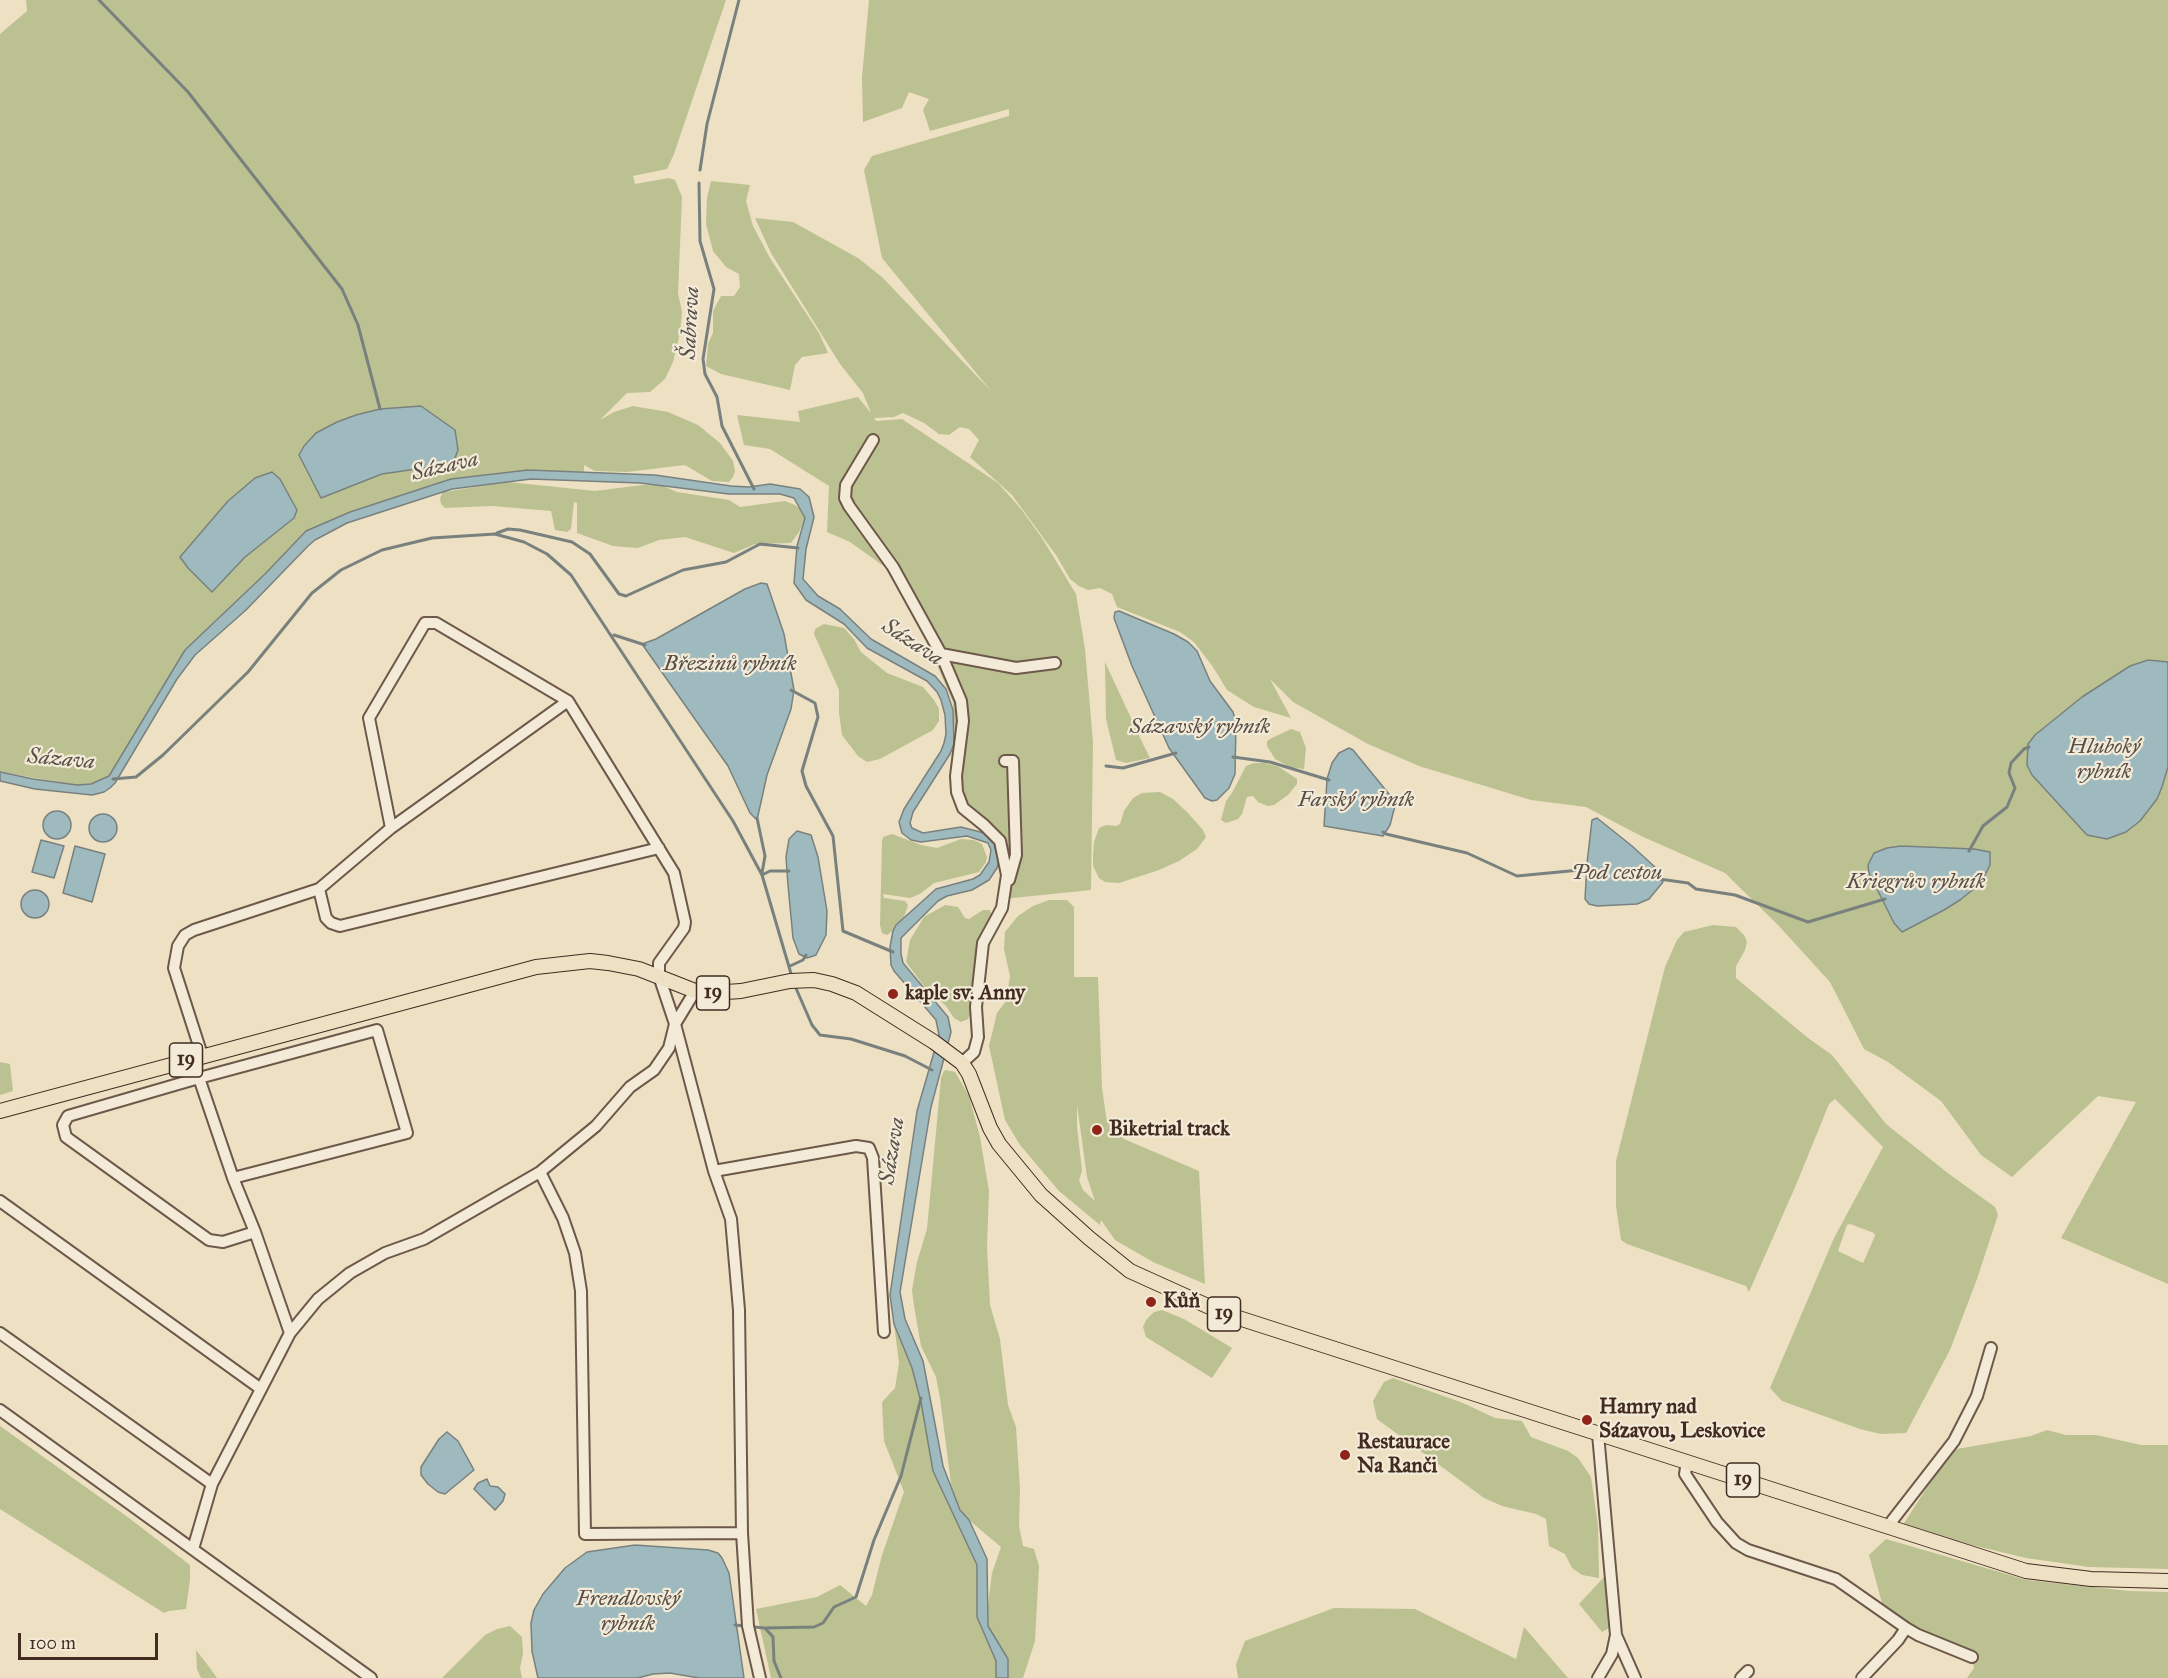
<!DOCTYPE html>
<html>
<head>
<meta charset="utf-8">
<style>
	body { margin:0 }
	#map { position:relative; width:2168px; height:1678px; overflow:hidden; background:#ede0c3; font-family:"IM FELL Great Primer",serif }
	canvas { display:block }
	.scale { position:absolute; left:18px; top:1633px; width:140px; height:27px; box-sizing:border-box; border:3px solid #422b21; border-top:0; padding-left:8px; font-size:18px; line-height:21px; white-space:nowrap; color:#422b21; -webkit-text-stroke:4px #f3ebd8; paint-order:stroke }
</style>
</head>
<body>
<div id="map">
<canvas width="2168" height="1678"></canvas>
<div class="scale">100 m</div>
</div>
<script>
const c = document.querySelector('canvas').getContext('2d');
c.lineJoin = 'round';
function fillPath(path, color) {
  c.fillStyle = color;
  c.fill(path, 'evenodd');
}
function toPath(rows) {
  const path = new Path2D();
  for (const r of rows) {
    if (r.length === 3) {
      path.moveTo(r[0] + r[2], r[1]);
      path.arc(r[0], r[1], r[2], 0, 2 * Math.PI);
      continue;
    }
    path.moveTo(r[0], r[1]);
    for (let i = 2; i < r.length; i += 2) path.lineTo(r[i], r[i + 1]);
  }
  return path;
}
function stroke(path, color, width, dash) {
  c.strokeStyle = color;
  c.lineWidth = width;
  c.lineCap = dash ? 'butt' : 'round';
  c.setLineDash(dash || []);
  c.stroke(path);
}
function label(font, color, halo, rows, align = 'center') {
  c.font = font + ' "IM FELL Great Primer",serif';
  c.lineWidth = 4.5;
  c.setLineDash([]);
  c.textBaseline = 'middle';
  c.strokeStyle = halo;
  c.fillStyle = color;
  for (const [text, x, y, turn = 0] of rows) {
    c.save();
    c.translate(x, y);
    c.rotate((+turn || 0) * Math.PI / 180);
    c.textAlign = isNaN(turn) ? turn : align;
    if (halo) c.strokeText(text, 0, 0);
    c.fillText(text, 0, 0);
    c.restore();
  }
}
fillPath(toPath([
	[26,0,726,0,674,154,667,169,633,176,635,184,669,178,675,180,682,197,678,293,682,312,680,333,673,362,665,379,650,392,627,393,600,420,614,412,633,406,668,412,698,425,720,443,733,461,735,471,733,477,729,482,712,481,685,465,627,472,595,471,584,465,584,472,528,470,451,479,350,512,306,531,262,577,185,650,109,776,91,784,77,785,0,772,0,34,27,11],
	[421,406,430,467,382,474,321,498,300,455,380,409],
	[272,472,245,557,213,591,180,557,228,501,255,478],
	[869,0,2168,0,2168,662,2148,660,2130,666,2082,697,2035,735,2032,775,2087,835,2157,799,2168,767,2168,1284,2061,1238,2136,1102,2098,1096,2012,1177,1981,1155,1941,1101,1888,1062,1864,1049,1830,982,1778,925,1725,873,1641,836,1586,807,1531,800,1419,766,1368,744,1293,702,1270,679,1291,718,1254,707,1227,690,1213,667,1194,642,1180,632,1117,607,1112,594,1100,588,1088,590,1079,586,1070,579,1056,555,1012,495,970,457,979,440,969,429,960,427,949,435,939,434,924,423,903,413,894,417,874,418,876,421,902,419,998,483,1021,509,1042,538,1076,594,1085,649,1093,742,1091,890,1003,899,1001,875,994,842,965,818,951,789,955,737,953,702,924,635,885,567,850,542,827,532,829,486,770,449,744,445,737,415,800,422,798,411,858,397,871,413,863,393,840,364,771,253,755,218,793,222,858,258,882,277,991,391,882,258,864,170,872,156,1009,116,1009,109,930,131,923,110,929,99,909,92,902,108,863,122,862,77],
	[1869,873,1981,883,1944,910,1902,931,1894,923],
	[711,181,750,185,746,201,753,226,770,258,819,333,828,353,802,357,795,365,790,390,721,374,706,366,708,344,713,333,713,311,721,296,734,296,740,287,739,274,726,267,713,251,706,224,707,198],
	[508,482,595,491,642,485,661,485,677,492,729,500,740,507,785,501,795,505,801,510,805,518,799,532,791,543,755,544,734,553,685,537,659,540,638,548,613,546,577,533,577,503,574,502,571,529,567,532,555,530,551,511,492,506,445,508,441,504,440,498,443,492],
	[824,624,844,628,854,639,861,652,887,673,923,687,934,700,939,709,939,721,933,730,880,759,867,762,858,756,842,735,839,713,839,690,814,634,815,629],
	[1105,662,1143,744,1150,758,1126,763,1116,760,1106,719],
	[1291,729,1300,732,1306,748,1304,769,1290,767,1275,759,1267,746,1267,741,1272,738],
	[1254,763,1266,763,1279,767,1297,779,1297,784,1288,795,1274,805,1268,806,1258,802,1253,796,1247,797,1242,814,1238,819,1226,823,1221,820,1226,801,1232,793,1246,766],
	[1160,792,1173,799,1188,813,1203,830,1206,837,1197,849,1179,861,1159,870,1119,883,1105,882,1099,878,1093,866,1093,857,1094,842,1099,828,1106,825,1116,826,1120,824,1124,811,1133,798,1142,793],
	[892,834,921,845,937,848,961,839,974,840,982,844,987,857,986,862,979,872,934,883,920,894,910,898,883,894,884,898,905,901,908,905,904,917,894,930,887,935,882,933,880,925,882,842,883,837],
	[1049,900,1067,900,1074,907,1074,977,1098,977,1102,1088,1107,1122,1124,1139,1199,1171,1205,1284,1153,1262,1115,1240,1101,1220,1100,1225,1059,1191,1020,1145,1005,1120,989,1046,997,1013,1006,1001,1010,976,1004,949,1005,932,1018,916,1033,906],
	[1077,1105,1087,1177,1095,1201,1083,1190,1079,1180,1082,1171,1077,1126],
	[945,905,958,907,965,918,969,919,983,910,990,910,992,917,974,985,971,1013,968,1019,961,1022,954,1018,946,1006,923,985,906,962,910,940,924,917],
	[1713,925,1736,927,1744,935,1747,942,1745,950,1736,966,1736,978,1808,1038,1832,1055,1886,1124,1949,1174,1995,1207,1998,1215,1977,1279,1950,1350,1906,1433,1881,1434,1860,1429,1782,1401,1770,1388,1834,1238,1883,1147,1835,1099,1829,1104,1796,1185,1749,1292,1746,1286,1627,1244,1621,1240,1616,1206,1616,1161,1665,967,1677,940,1684,932],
	[1850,1224,1874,1233,1875,1236,1863,1263,1838,1251,1847,1225],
	[0,1062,10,1064,13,1091,0,1095],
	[946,1070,955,1072,969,1096,980,1137,989,1191,987,1246,990,1305,1000,1339,1008,1405,1016,1427,1020,1489,1019,1526,1023,1546,1034,1549,1039,1566,1035,1641,1023,1678,1008,1678,1008,1658,988,1626,988,1605,992,1573,1001,1547,964,1516,952,1492,940,1398,936,1377,921,1346,914,1306,912,1290,917,1262,927,1229,941,1078,944,1071],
	[1162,1310,1184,1319,1232,1348,1212,1378,1146,1337,1143,1327,1146,1320,1154,1312],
	[894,1324,912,1368,921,1402,933,1471,977,1565,977,1617,996,1661,996,1678,771,1678,756,1609,817,1597,840,1585,866,1606,872,1595,882,1555,904,1492,884,1441,882,1402,895,1388,899,1363],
	[1393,1378,1463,1403,1495,1418,1522,1421,1531,1437,1568,1451,1578,1458,1591,1477,1598,1526,1599,1578,1582,1575,1572,1568,1565,1554,1549,1546,1546,1519,1536,1514,1502,1506,1484,1498,1377,1419,1373,1401,1384,1382],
	[0,1426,129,1518,190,1565,190,1579,186,1609,169,1611,164,1613,0,1509],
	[2047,1430,2066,1435,2096,1435,2141,1445,2168,1445,2168,1569,2089,1567,2026,1558,1901,1528,1951,1450,2031,1436],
	[1886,1539,2027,1580,2129,1591,2168,1592,2168,1678,1967,1678,1974,1668,1971,1655,1927,1638,1883,1607,1869,1555],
	[1605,1576,1611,1627,1602,1632,1579,1604],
	[1334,1608,1415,1609,1516,1659,1524,1627,1568,1678,1238,1678,1236,1664,1245,1641],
	[510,1626,522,1637,523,1654,520,1668,522,1678,442,1678,485,1635,497,1629],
	[196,1650,210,1668,217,1678,201,1678,197,1669]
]), '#bcc191');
const water = toPath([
	[421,406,455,430,458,450,455,458,446,464,430,467,382,474,321,498,299,455,304,446,316,433,337,422,356,415,380,409,421,406],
	[528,470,655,475,731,486,749,487,770,484,800,489,809,497,814,517,806,549,803,579,818,596,840,609,871,639,935,676,946,689,953,710,954,744,950,754,913,812,910,823,912,828,923,833,961,827,988,834,995,839,999,860,997,868,989,880,972,890,947,896,938,901,901,938,901,954,903,963,948,1017,951,1032,931,1107,900,1292,905,1319,923,1361,943,1466,960,1510,969,1520,987,1559,988,1626,1008,1659,1008,1678,996,1678,996,1661,977,1617,977,1565,933,1471,921,1402,912,1368,894,1324,890,1295,917,1111,939,1035,936,1020,894,971,891,965,890,947,893,931,896,925,936,889,973,879,980,875,989,862,991,850,988,843,967,836,921,842,911,840,902,833,899,822,904,809,941,751,944,743,946,734,945,715,941,700,937,692,927,681,867,648,844,624,806,600,794,583,797,546,805,518,794,498,780,494,729,494,640,483,531,479,452,489,347,523,315,540,308,546,246,610,195,655,177,679,115,783,110,788,104,792,92,795,35,789,0,781,0,772,33,779,77,785,91,784,109,776,185,650,265,574,306,531,350,512,451,479,528,470],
	[272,472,280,479,297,510,294,518,245,557,212,592,188,568,180,557,228,501,255,478,272,472],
	[761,583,767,584,784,634,794,690,791,709,767,775,757,820,750,813,728,766,642,644,656,639,745,589,761,583],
	[1119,611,1174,634,1188,642,1197,651,1210,681,1233,712,1236,722,1235,774,1229,788,1217,800,1212,801,1205,798,1169,748,1132,666,1114,618,1115,612,1119,611],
	[2148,660,2168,662,2168,767,2162,787,2157,799,2140,821,2126,832,2107,839,2087,835,2032,775,2027,765,2028,744,2035,735,2082,697,2130,666,2148,660],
	[1349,748,1353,750,1393,799,1395,806,1390,825,1383,836,1324,826,1327,779,1332,763,1339,753,1349,748],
	[57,825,14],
	[103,828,14],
	[1597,818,1632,846,1656,868,1663,882,1649,899,1637,904,1597,906,1589,904,1585,899,1587,863,1592,820,1597,818],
	[797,831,811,835,818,857,827,911,826,935,816,955,807,958,799,954,793,938,788,885,786,857,789,839,797,831],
	[41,840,64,846,54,878,32,872,41,840],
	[75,846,105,854,92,902,63,893,75,846],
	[1901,846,1974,849,1990,852,1990,865,1981,883,1960,900,1944,910,1902,932,1894,923,1869,873,1868,865,1874,853,1887,848,1901,846],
	[35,904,14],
	[447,1432,458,1441,474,1470,445,1494,438,1492,428,1484,421,1475,421,1467,439,1439,447,1432],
	[487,1479,490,1486,498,1487,505,1494,503,1501,495,1510,474,1489,478,1483,487,1479],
	[635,1545,708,1550,718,1553,722,1558,729,1573,744,1678,699,1678,670,1673,653,1674,638,1678,538,1678,532,1651,531,1623,534,1610,543,1594,565,1568,587,1552,635,1545]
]);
fillPath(water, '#9ebabe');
stroke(water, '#79817f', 1.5);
stroke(toPath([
	[99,0,188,92,342,289,358,325,380,409],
	[700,170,707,124,739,0],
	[699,183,700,241,714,289,703,359,705,374,717,397,722,426,754,489],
	[497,533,508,529,520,530,572,542,590,554,619,594,626,596,683,570,726,562,760,544,798,548],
	[614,635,645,645],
	[791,690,815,703,818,717,802,771,806,786,833,836,843,931,893,952],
	[1233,757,1270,762,1329,780],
	[1106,766,1123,768,1176,753],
	[113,779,136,777,163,755,248,672,312,593,341,570,382,550,432,538,495,534,524,542,547,554,571,575,733,821,762,875,792,977],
	[757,818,765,856,762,873],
	[1383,832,1386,834,1467,853,1517,876,1580,870,1590,871],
	[1969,851,1983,826,2007,807,2015,788,2009,773,2011,763,2024,749,2029,747],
	[762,875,770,871,789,871],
	[1659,879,1688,883,1696,889,1735,895,1808,922,1885,899],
	[790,966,803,960,806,955],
	[795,986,812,1025,820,1035,851,1039,905,1056,932,1070],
	[735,1625,764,1628],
	[781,1678,774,1661,773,1637,765,1628,814,1627,823,1623,834,1607,856,1597,874,1540,901,1476,921,1398]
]), '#79817f', 3);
const minor = toPath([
	[873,440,846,485,845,498,849,506,893,567,941,654,961,701,963,721,956,776,957,792,963,808,984,825,1000,841,1007,875,1002,908,983,943,976,1007,978,1037,974,1052,962,1063],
	[941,654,1016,668,1055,663],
	[1005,761,1013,761,1016,855,1009,880],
	[391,828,369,718,425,623,436,623,568,701,674,873,685,922,684,928,659,963,659,976,675,1024,714,1171,731,1219,739,1310,742,1533,748,1626,760,1678],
	[319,889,326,918,331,923,340,926,659,848],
	[202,1055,174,968,178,946,185,935,194,930,319,889,391,828,568,701],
	[199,1078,233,1178,255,1232,290,1333],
	[714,1171,856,1146,869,1148,873,1158,884,1332],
	[540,1172,563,1218,575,1253,581,1291,585,1534,742,1533],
	[233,1178,407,1133,377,1030,199,1078,68,1116,63,1125,66,1137,209,1240,223,1242,255,1232],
	[0,1201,261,1389],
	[0,1333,212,1484],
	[0,1410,371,1678],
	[1687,1462,1685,1474,1717,1522,1736,1543,1748,1550,1836,1579,1906,1628,1898,1640,1862,1678],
	[1888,1526,1954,1441,1977,1396,1991,1348],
	[193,1549,212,1484,290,1333,318,1299,350,1273,385,1253,424,1239,540,1172,596,1126,630,1087,654,1070,669,1048,675,1024,695,991],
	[1906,1628,1918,1635,1972,1657],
	[1616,1635,1635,1678],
	[1598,1678,1612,1654,1616,1635,1598,1434],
	[1741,1678,1748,1671]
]);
const major = toPath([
	[0,1111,536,967,590,961,608,963,639,969,695,991,711,993,741,991,790,981,814,980,832,984,856,993,934,1042,962,1063,969,1074,990,1128,999,1144,1041,1195,1089,1238,1130,1271,1223,1313,2026,1571,2091,1579,2168,1581]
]);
stroke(minor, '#6d584a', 14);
stroke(major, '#422b21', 16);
stroke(minor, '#f3ebd8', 10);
stroke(major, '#ede0c3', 14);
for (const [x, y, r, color] of [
	[893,994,6,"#8f2418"],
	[1097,1130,6,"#8f2418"],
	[1151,1302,6,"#8f2418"],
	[1587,1420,6,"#8f2418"],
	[1345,1455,6,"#8f2418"]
]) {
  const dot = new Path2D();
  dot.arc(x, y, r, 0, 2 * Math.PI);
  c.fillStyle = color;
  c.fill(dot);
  stroke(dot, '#f3ebd8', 2);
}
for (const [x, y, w] of [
	[713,993,33],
	[186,1060,33],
	[1224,1314,33],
	[1743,1480,33]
]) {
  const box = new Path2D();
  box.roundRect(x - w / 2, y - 17, w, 34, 4.5);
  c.fillStyle = '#f3ebd8';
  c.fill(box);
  stroke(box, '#422b21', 1.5);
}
label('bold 20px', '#422b21', null, [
	["19",713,993],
	["19",186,1060],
	["19",1224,1314],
	["19",1743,1480]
]);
label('bold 21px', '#422b21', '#f3ebd8', [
	["kaple sv. Anny",905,994],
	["Biketrial track",1109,1130],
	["Kůň",1163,1302],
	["Hamry nad",1599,1408],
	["Sázavou, Leskovice",1599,1432],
	["Restaurace",1357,1443],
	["Na Ranči",1357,1467]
], 'left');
label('italic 22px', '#594f48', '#f3ebd8', [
	["Šabrava",691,323,-87],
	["Sázava",445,467,-13],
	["Sázava",912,643,33],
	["Březinů rybník",730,665],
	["Sázavský rybník",1200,728],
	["Hluboký",2104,748],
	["rybník",2104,773],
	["Sázava",61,760,5],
	["Farský rybník",1356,801],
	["Pod cestou",1617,874],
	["Kriegrův rybník",1916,883],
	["Sázava",893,1151,-81],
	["Frendlovský",628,1600],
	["rybník",628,1625]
]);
</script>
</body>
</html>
